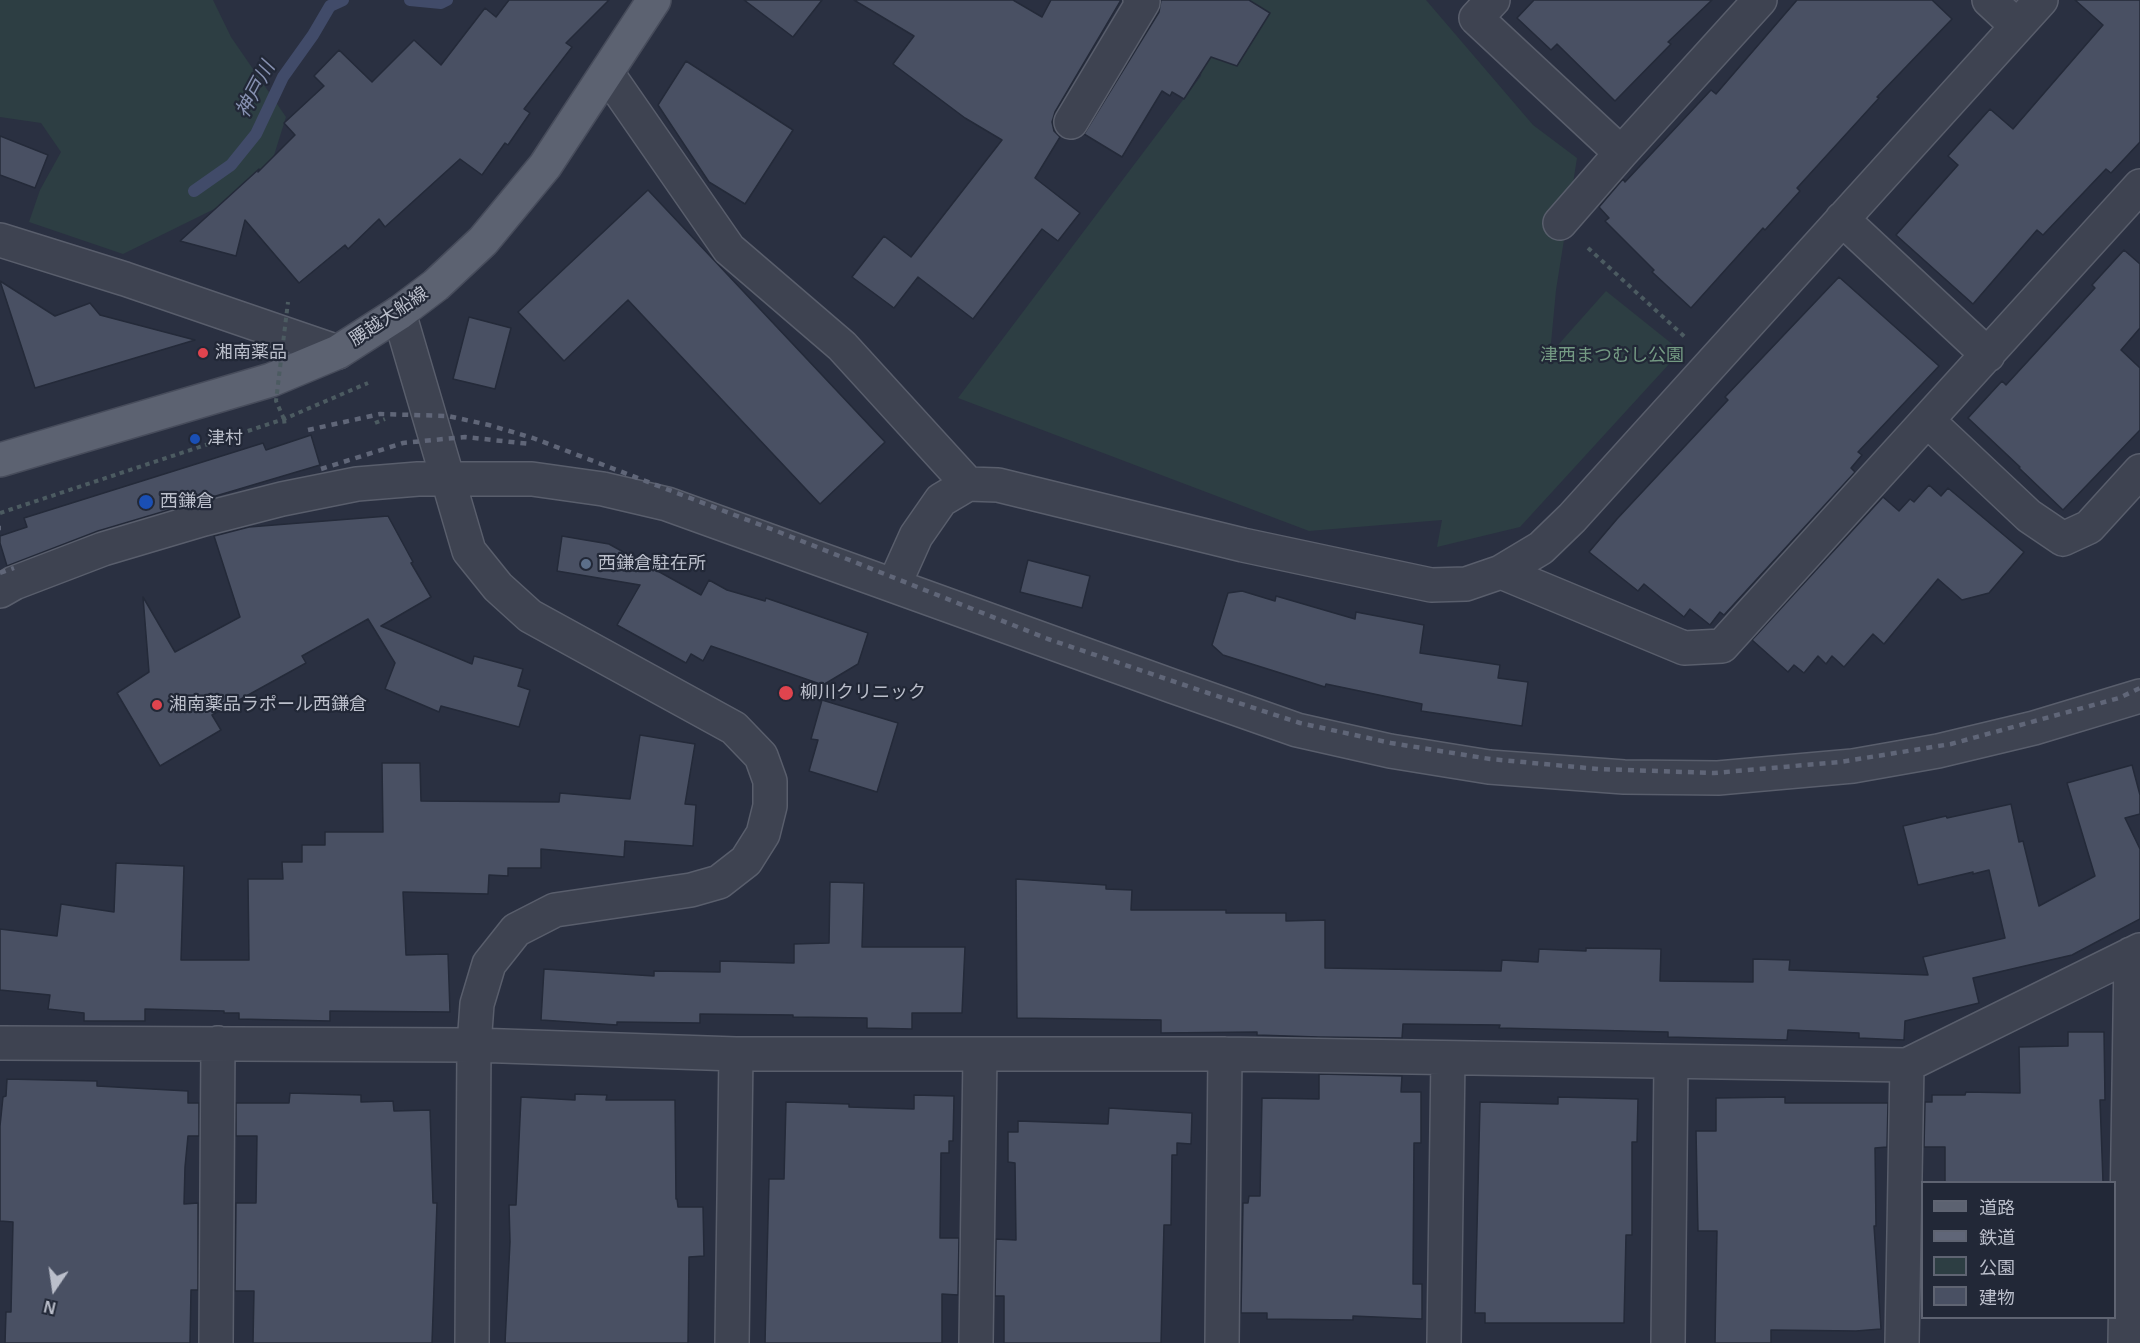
<!DOCTYPE html>
<html>
<head>
<meta charset="utf-8">
<style>
	body { margin:0 }
	#map { position:relative; width:2140px; height:1343px; overflow:hidden; background:#2a3041; font-family:Arial,"Noto Sans JP",sans-serif }
	canvas { display:block }
	.legend { position:absolute; left:1921px; top:1181px; width:195px; height:138px; box-sizing:border-box; background:#222837; border:2px solid #5f6472; margin:0; padding:8px 10px; list-style:none; font-size:18px; color:#bbbfcb }
	.legend li { display:flex; align-items:center; gap:12px; height:30px }
	.legend b { width:30px; border:2px solid #5f6472 }
	.north { position:absolute; left:24px; top:1259px; width:60px; height:60px; -webkit-text-stroke:4px #222837; paint-order:stroke; rotate:193deg; font-size:16px; font-weight:700; line-height:24px; text-align:center; color:#bbbfcb }
	.north::after { content:''; display:block; margin:auto; width:21px; height:27px; background:#bbbfcb; clip-path:polygon(50% 0,100% 100%,50% 72%,0 100%) }
</style>
</head>
<body>
<div id="map">
<canvas width="2140" height="1343"></canvas>
<ul class="legend">
<li><b style="height:8px;background:#5c6271"></b>道路</li>
<li><b style="height:8px;background:#606678"></b>鉄道</li>
<li><b style="height:16px;background:#2d3e43"></b>公園</li>
<li><b style="height:16px;background:#495063"></b>建物</li>
</ul>
<div class="north">N</div>
</div>
<script>
const c = document.querySelector('canvas').getContext('2d');
c.lineJoin = 'round';
function fillPath(path, color) {
  c.fillStyle = color;
  c.fill(path, 'evenodd');
}
function toPath(rows) {
  const path = new Path2D();
  for (const r of rows) {
    path.moveTo(r[0], r[1]);
    for (let i = 2; i < r.length; i += 2) path.lineTo(r[i], r[i + 1]);
  }
  return path;
}
function stroke(path, color, width, dash) {
  c.strokeStyle = color;
  c.lineWidth = width;
  c.lineCap = dash ? 'butt' : 'round';
  c.setLineDash(dash || []);
  c.stroke(path);
}
function label(font, color, halo, rows, align = 'center') {
  c.font = font + ' Arial,"Noto Sans JP",sans-serif';
  c.lineWidth = 4.5;
  c.setLineDash([]);
  c.textBaseline = 'middle';
  c.strokeStyle = halo;
  c.fillStyle = color;
  for (const [text, x, y, turn = 0] of rows) {
    c.save();
    c.translate(x, y);
    c.rotate((+turn || 0) * Math.PI / 180);
    c.textAlign = isNaN(turn) ? turn : align;
    if (halo) c.strokeText(text, 0, 0);
    c.fillText(text, 0, 0);
    c.restore();
  }
}
fillPath(toPath([
	[0,0,213,0,231,37,286,117,265,184,123,254,29,222,40,190,61,152,41,123,0,117],
	[1207,0,1426,0,1533,125,1577,158,1556,290,1550,354,1606,291,1681,351,1520,527,1437,547,1442,520,1309,531,958,398,1201,76]
]), '#2d3e43');
stroke(toPath([
	[410,0,441,3,447,0],
	[194,191,231,165,256,134,283,77,313,35,330,6,343,0]
]), '#414b69', 12);
const building = toPath([
	[509,0,609,0,566,43,572,47,524,109,530,113,508,145,505,143,482,175,460,159,385,227,379,219,348,249,345,245,299,283,245,220,236,256,180,241,259,169,258,172,295,135,284,123,324,86,314,76,339,50,372,82,414,40,441,65,485,8,496,17,509,0],
	[744,0,822,0,793,37,744,0],
	[854,0,1013,0,1042,17,1051,0,1121,0,1055,112,1052,122,1054,131,1060,137,1035,178,1080,213,1058,241,1042,229,973,319,918,277,894,308,852,277,884,236,911,257,1002,140,965,118,893,64,914,36,854,0],
	[1161,0,1249,0,1270,13,1237,66,1211,57,1184,99,1172,92,1170,96,1162,91,1122,157,1084,134,1159,12,1161,0],
	[1534,0,1712,0,1668,42,1671,44,1615,101,1557,44,1551,50,1517,18,1534,0],
	[1797,0,1932,0,1952,19,1877,97,1879,98,1797,188,1800,191,1765,230,1763,228,1691,308,1652,272,1654,270,1605,221,1609,218,1599,207,1623,179,1625,182,1711,90,1716,94,1797,0],
	[2075,0,2140,0,2140,142,2111,173,2106,169,2043,235,2037,230,1973,304,1896,235,1958,165,1948,156,1990,109,2013,129,2103,25,2075,0],
	[686,61,793,130,745,204,709,182,658,105,686,61],
	[0,136,48,155,35,188,0,175,0,136],
	[648,190,885,442,820,504,628,300,564,361,518,312,648,190],
	[2124,250,2140,264,2140,328,2121,350,2140,368,2140,430,2063,510,2019,468,2020,467,1968,418,2002,381,2006,385,2095,288,2092,285,2124,250],
	[1839,277,1939,366,1858,452,1862,455,1851,468,1855,472,1724,615,1720,612,1710,625,1690,609,1684,617,1644,584,1638,591,1589,552,1617,519,1728,400,1725,397,1839,277],
	[0,281,55,316,90,303,100,315,195,340,35,388,0,281],
	[469,317,511,328,495,389,453,379,469,317],
	[311,435,320,465,98,531,7,566,0,543,0,536,27,527,24,518,263,443,266,450,311,435],
	[1929,485,1941,496,1948,488,2024,552,1989,593,1962,600,1938,579,1884,644,1873,634,1844,667,1832,656,1826,664,1818,656,1804,673,1794,665,1788,672,1752,640,1883,497,1899,511,1910,499,1914,502,1929,485],
	[388,516,413,562,411,563,431,597,381,626,472,664,474,656,523,669,518,686,530,690,519,727,441,706,439,712,385,689,395,663,368,619,302,656,306,663,212,715,221,730,160,766,117,693,149,672,143,597,175,652,240,617,214,536,249,527,388,516],
	[562,536,609,544,701,595,709,580,727,590,765,601,766,598,868,633,858,664,823,685,711,646,703,661,691,654,686,663,617,625,640,585,557,571,562,536],
	[1028,560,1090,576,1082,608,1020,592,1028,560],
	[1242,591,1275,601,1276,596,1355,619,1356,612,1424,625,1420,653,1500,665,1498,678,1528,682,1522,726,1421,711,1422,704,1326,684,1325,687,1223,655,1212,645,1228,593,1242,591],
	[822,700,898,723,877,792,809,771,818,740,811,739,822,700],
	[640,735,695,744,685,804,696,805,693,846,625,841,624,857,541,849,541,868,508,868,508,876,489,875,488,894,403,892,406,955,448,954,450,1012,330,1011,330,1021,239,1019,239,1013,224,1013,224,1011,145,1009,145,1021,84,1021,84,1013,48,1009,50,995,0,990,0,929,57,936,61,904,114,912,116,863,184,866,181,960,249,960,248,879,283,879,282,862,302,862,302,845,325,845,325,832,383,832,382,763,420,763,421,801,559,802,560,793,630,799,640,735],
	[2132,765,2140,795,2140,814,2125,818,2140,849,2140,919,2072,955,1973,978,1979,1003,1905,1021,1904,1040,1859,1038,1859,1033,1788,1030,1787,1040,1668,1037,1668,1032,1499,1028,1500,1025,1403,1024,1402,1038,1318,1037,1257,1035,1257,1032,1161,1033,1161,1020,1017,1018,1016,879,1106,885,1106,889,1132,890,1131,910,1226,910,1226,913,1286,913,1286,921,1325,920,1325,968,1501,971,1502,960,1538,962,1539,949,1586,951,1586,948,1661,949,1660,981,1753,982,1753,959,1790,960,1789,970,1928,975,1923,957,2005,938,1989,870,1973,874,1973,872,1918,885,1903,826,1946,816,1947,818,2011,804,2019,842,2023,841,2039,906,2095,876,2067,783,2132,765],
	[830,882,864,883,862,947,965,947,962,1013,912,1013,912,1029,867,1028,867,1018,793,1017,793,1015,700,1014,700,1023,617,1022,617,1025,541,1020,544,969,654,976,654,971,720,972,720,961,794,963,794,944,829,943,830,882],
	[2068,1032,2104,1032,2105,1100,2100,1100,2103,1182,1945,1182,1945,1147,1924,1147,1925,1102,1932,1102,1932,1095,1965,1095,1966,1092,2020,1093,2019,1047,2068,1046,2068,1032],
	[1319,1074,1402,1076,1401,1092,1421,1092,1421,1143,1414,1143,1413,1284,1422,1284,1422,1319,1353,1316,1353,1320,1267,1319,1267,1313,1241,1313,1243,1203,1248,1203,1249,1196,1260,1196,1262,1098,1319,1099,1319,1074],
	[7,1079,97,1081,97,1086,188,1091,188,1103,199,1103,199,1136,188,1136,185,1167,184,1204,198,1203,198,1290,191,1290,190,1343,5,1343,6,1312,11,1312,13,1222,0,1221,0,1126,3,1097,6,1096,7,1079],
	[290,1093,361,1095,361,1102,393,1101,394,1111,430,1110,433,1203,437,1203,432,1343,253,1343,254,1291,235,1291,236,1203,256,1203,257,1136,236,1136,236,1103,289,1103,290,1093],
	[575,1094,607,1095,606,1100,675,1100,676,1199,677,1199,678,1207,703,1207,704,1256,689,1257,688,1343,505,1343,510,1242,509,1205,516,1205,521,1097,575,1100,575,1094],
	[914,1095,954,1096,953,1141,949,1141,949,1153,941,1153,940,1238,959,1238,958,1295,942,1294,942,1343,765,1343,769,1179,784,1179,786,1102,849,1104,849,1107,914,1109,914,1095],
	[1558,1097,1638,1099,1637,1142,1632,1142,1632,1235,1626,1235,1624,1323,1485,1323,1485,1313,1475,1313,1480,1102,1558,1104,1558,1097],
	[1785,1097,1785,1103,1888,1103,1887,1147,1875,1148,1876,1226,1874,1226,1881,1329,1856,1331,1771,1330,1771,1343,1715,1343,1717,1231,1698,1231,1696,1131,1716,1131,1716,1098,1785,1097],
	[1109,1108,1192,1113,1191,1144,1177,1143,1177,1155,1172,1155,1171,1225,1164,1225,1161,1343,1004,1343,1004,1296,995,1296,996,1239,1016,1240,1015,1163,1008,1162,1008,1132,1018,1132,1018,1121,1108,1124,1109,1108]
]);
fillPath(building, '#495063');
stroke(building, '#242a39', 1.5);
const minor = toPath([
	[1493,0,1476,18,1621,153,1760,0],
	[1989,0,2017,26],
	[607,73,729,249,842,346,968,484],
	[1071,122,1143,2,1140,0],
	[1842,219,1988,355],
	[1560,223,1621,153],
	[0,240,125,279,338,352],
	[399,313,469,551,498,587,530,616,734,728,761,756,770,781,770,806,763,834,746,861,719,882,691,890,555,910,516,930,489,964,477,1004,474,1045,472,1343],
	[1928,421,2029,516,2063,539,2089,527,2140,471],
	[1501,572,1684,648,1722,646,2140,186],
	[894,585,916,536,941,500,968,484,998,485,1243,545,1431,585,1466,584,1501,572,1541,548,1572,518,2041,0],
	[0,591,14,583,103,549,204,519,282,499,357,484,418,479,532,479,603,489,667,504,1172,686,1297,730,1390,751,1489,767,1624,777,1718,778,1853,766,1938,751,2034,728,2140,696],
	[0,1043,474,1045,736,1054,1225,1054,1907,1065,2140,950],
	[216,1343,218,1043],
	[732,1343,736,1054],
	[976,1343,980,1054],
	[1222,1343,1225,1054],
	[1444,1343,1448,1058],
	[1668,1343,1671,1062],
	[1902,1343,1907,1065],
	[2125,1343,2131,954]
]);
const major = toPath([
	[0,460,271,380,338,352,399,313,436,285,483,241,545,166,654,0]
]);
stroke(minor, '#595e6c', 36);
stroke(major, '#474c5b', 36);
stroke(toPath([
	[1588,248,1686,338],
	[284,419,285,428],
	[375,423,385,419],
	[0,513,284,419,368,383]
]), '#4c5b61', 4, [4.5, 4.5]);
stroke(minor, '#3e4351', 33);
stroke(major, '#5c6271', 33);
stroke(toPath([
	[308,430,380,414,448,416,489,425,533,438,779,532,1048,639,1208,693,1300,723,1391,743,1490,759,1598,769,1714,773,1840,762,1951,744,2119,698,2140,688],
	[321,469,403,443,433,440,465,437,530,444],
	[0,528,1,528],
	[0,573,14,568]
]), '#606678', 4.5, [6, 6]);
stroke(toPath([
	[284,419,276,401,288,302]
]), '#4c5b61', 4, [4.5, 4.5]);
for (const [x, y, r, color] of [
	[203,353,6,"#e0444e"],
	[195,439,6,"#1a4fb4"],
	[146,502,8,"#1a4fb4"],
	[586,564,6,"#5c6f8a"],
	[786,693,8,"#e0444e"],
	[157,705,6,"#e0444e"]
]) {
  const dot = new Path2D();
  dot.arc(x, y, r, 0, 2 * Math.PI);
  c.fillStyle = color;
  c.fill(dot);
  stroke(dot, '#222837', 2);
}
label('18px', '#bbbfcb', '#222837', [
	["腰越大船線",389,317,-34]
]);
label('18px', '#bbbfcb', '#222837', [
	["湘南薬品",215,353],
	["津村",207,439],
	["西鎌倉",160,502],
	["西鎌倉駐在所",598,564],
	["柳川クリニック",800,693],
	["湘南薬品ラポール西鎌倉",169,705]
], 'left');
label('18px', '#749a83', '#222837', [
	["津西まつむし公園",1612,356]
]);
label('italic 20px', '#8690b0', '#222837', [
	["神戸川",256,90,-62]
]);
</script>
</body>
</html>
